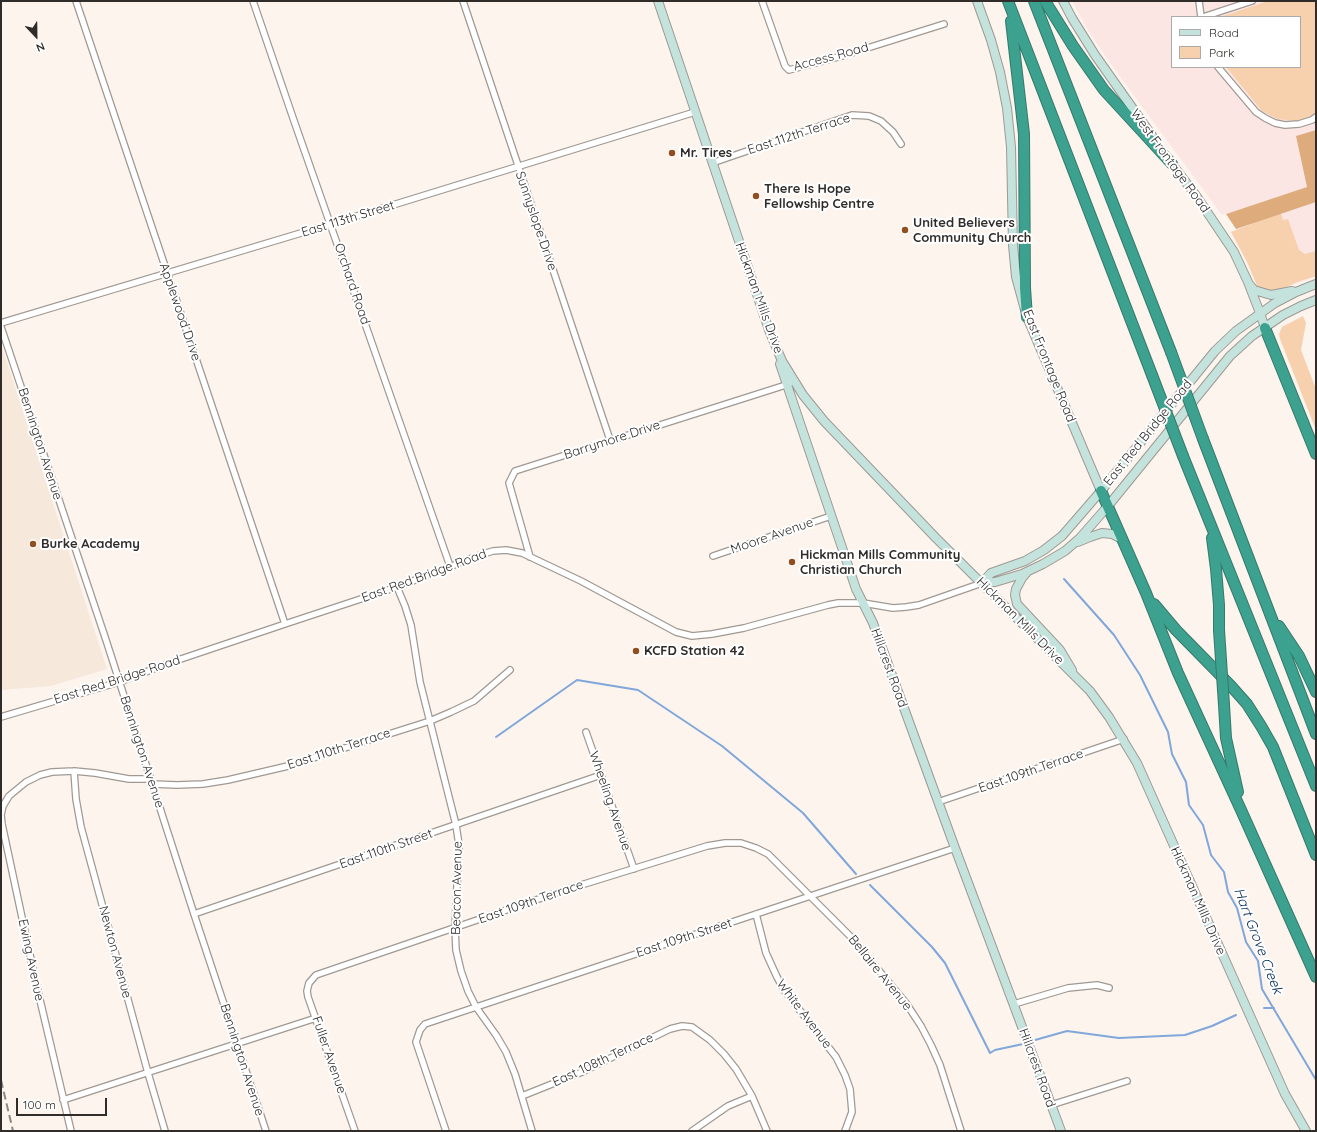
<!DOCTYPE html>
<html>
<head>
<meta charset="utf-8">
<style>
	body { margin:0 }
	#map { position:relative; width:1317px; height:1132px; overflow:hidden; background:#fcf4ed; font-family:Quicksand,sans-serif }
	canvas { display:block }
	.frame { position:absolute; inset:0; border:2px solid #2f2c2a; pointer-events:none }
	.legend { position:absolute; left:1171px; top:16px; width:130px; height:52px; box-sizing:border-box; background:#fff; border:1px solid #acabaa; margin:0; padding:5px 7px; list-style:none; font-size:12px; color:#2f2c2a }
	.legend li { display:flex; align-items:center; gap:8px; height:20px }
	.legend b { width:20px; border:1px solid #acabaa }
	.north { position:absolute; left:16px; top:16px; width:40px; height:40px; -webkit-text-stroke:3px #fff; paint-order:stroke; rotate:158deg; font-size:11px; font-weight:700; line-height:16px; text-align:center; color:#2f2c2a }
	.north::after { content:''; display:block; margin:auto; width:14px; height:18px; background:#2f2c2a; clip-path:polygon(50% 0,100% 100%,50% 72%,0 100%) }
	.scale { position:absolute; left:16px; top:1098px; width:91px; height:18px; box-sizing:border-box; border:2px solid #2f2c2a; border-top:0; padding-left:5px; font-size:12px; line-height:14px; white-space:nowrap; color:#2f2c2a; -webkit-text-stroke:3px #fff; paint-order:stroke }
</style>
</head>
<body>
<div id="map">
<canvas width="1317" height="1132"></canvas>
<div class="frame"></div>
<ul class="legend">
<li><b style="height:5px;background:#c4e3dd"></b>Road</li>
<li><b style="height:11px;background:#f7d0ad"></b>Park</li>
</ul>
<div class="north">N</div>
<div class="scale">100 m</div>
</div>
<script>
const c = document.querySelector('canvas').getContext('2d');
c.lineJoin = 'round';
function fillPath(path, color) {
  c.fillStyle = color;
  c.fill(path, 'evenodd');
}
function toPath(rows) {
  const path = new Path2D();
  for (const r of rows) {
    path.moveTo(r[0], r[1]);
    for (let i = 2; i < r.length; i += 2) path.lineTo(r[i], r[i + 1]);
  }
  return path;
}
function stroke(path, color, width, dash) {
  c.strokeStyle = color;
  c.lineWidth = width;
  c.lineCap = dash ? 'butt' : 'round';
  c.setLineDash(dash || []);
  c.stroke(path);
}
function label(font, color, halo, rows, align = 'center') {
  c.font = font + ' Quicksand,sans-serif';
  c.lineWidth = 4;
  c.setLineDash([]);
  c.textBaseline = 'middle';
  c.strokeStyle = halo;
  c.fillStyle = color;
  for (const [text, x, y, turn = 0] of rows) {
    c.save();
    c.translate(x, y);
    c.rotate((+turn || 0) * Math.PI / 180);
    c.textAlign = isNaN(turn) ? turn : align;
    if (halo) c.strokeText(text, 0, 0);
    c.fillText(text, 0, 0);
    c.restore();
  }
}
fillPath(toPath([
	[1072,1,1316,1,1316,130,1296,136,1307,187,1222,215,1110,63,1089,32],
	[1172,17,1300,17,1300,67,1172,67],
	[1316,202,1316,277,1271,292,1236,229]
]), '#fce6e4');
fillPath(toPath([
	[1,344,107,669,51,686,1,690]
]), '#f6e8db');
fillPath(toPath([
	[1268,1,1316,1,1316,115,1297,121,1277,119,1262,111,1226,67,1300,67,1300,17,1220,17],
	[1281,213,1283,220,1288,219,1299,250,1305,254,1316,251,1316,276,1297,282,1276,292,1270,293,1258,288,1247,262,1231,232,1254,223,1255,220],
	[1303,316,1306,323,1301,350,1316,389,1316,430,1280,339,1279,334,1282,327]
]), '#f7d0ad');
fillPath(toPath([
	[1316,130,1316,202,1236,229,1226,214,1307,187,1296,136]
]), '#ddab7c');
stroke(toPath([
	[1064,579,1114,635,1140,675,1168,732,1172,754,1186,782,1189,805,1203,825,1211,855,1224,872,1228,892,1237,908,1246,942,1258,961,1262,989,1316,1080],
	[496,737,577,680,638,690,722,746,803,813,856,874],
	[870,885,932,947,945,963,990,1053,995,1050,1023,1044],
	[1264,1008,1274,1008],
	[1035,1040,1067,1031,1119,1038,1185,1035,1212,1026,1236,1015]
]), '#81a7da', 2);
const street = toPath([
	[76,1,285,624],
	[253,1,293,118,450,566],
	[463,1,610,440],
	[762,1,785,66,789,70,842,56,944,24],
	[1199,1,1201,17],
	[1203,17,1252,1],
	[1218,67,1256,112,1265,118,1275,123,1285,125,1299,124,1312,120,1316,117],
	[712,163,852,115,869,116,881,121,893,132,901,144],
	[1,323,331,224,695,112],
	[1,327,106,640,194,914,266,1131],
	[713,556,831,516],
	[530,557,509,483,515,471,789,384],
	[397,587,405,606,411,625,420,682,456,825,459,845,455,928,456,950,461,971,468,991,476,1007,496,1035,506,1052,515,1074,532,1131],
	[1,717,119,682,172,662,285,624,397,587,483,554,493,551,506,550,522,553,581,581,676,632,692,636,712,634,744,628,828,605,838,603,863,603,893,608,906,607,919,605,982,583],
	[586,732,634,869],
	[74,771,76,799,81,827,148,1073,165,1131],
	[152,784,177,785,203,784,228,780,288,766,430,721,451,712,474,701,510,670],
	[938,802,1124,739],
	[194,914,601,775],
	[756,914,766,953,777,977,784,990,836,1057,845,1075,850,1089,852,1112,845,1131],
	[1014,1004,1068,988,1097,985,1109,988],
	[522,1096,582,1072,670,1029,682,1026,692,1027,710,1040,724,1054,736,1069,752,1096,767,1131],
	[63,1100,316,1018],
	[1051,1105,1127,1081],
	[71,1131,36,983,2,824,1,815,3,806,9,796,26,782,40,775,52,772,74,771,95,773,129,779,151,779],
	[355,1131,308,997,307,991,309,983,316,975,565,890,707,846,725,843,741,843,756,848,768,854,851,937,906,1003,921,1026,931,1045,940,1065,961,1131],
	[446,1131,416,1042,420,1030,425,1024,955,848],
	[692,1131,728,1106,752,1096]
]);
const secondary = toPath([
	[658,1,769,330,782,361,803,395,824,421,936,538,1090,691,1109,717,1137,763,1285,1094,1306,1131],
	[977,1,991,40,1000,72,1007,108,1011,147,1013,245,1016,277,1027,317,1101,491],
	[1063,1,1072,18,1095,55,1155,140],
	[1169,160,1197,197,1234,252,1248,282,1260,313,1265,328],
	[1250,285,1254,290,1271,295,1292,291],
	[780,364,856,589,873,623,955,848,1061,1131],
	[1078,542,1090,537,1102,533,1112,534,1122,539],
	[1027,572,1022,578,1016,589,1015,595,1017,604,1060,650,1072,670],
	[982,583,991,573,1025,561,1044,550,1062,536,1101,491,1215,351,1236,331,1275,303,1296,292,1316,284],
	[982,583,995,582,1022,574,1043,564,1065,551,1080,538,1108,506,1230,356,1252,336,1283,315,1301,306,1316,300]
]);
const highway = toPath([
	[1008,1,1152,375],
	[1034,1,1171,352],
	[1045,1,1073,46,1104,90,1172,164],
	[1011,21,1024,134,1025,288,1027,317],
	[1265,328,1316,454],
	[1203,439,1316,734],
	[1183,456,1316,786],
	[1101,491,1146,593,1178,673,1241,810,1316,977],
	[1212,538,1216,569,1219,605,1219,630],
	[1154,604,1176,630,1231,686,1247,704,1261,726,1273,747,1316,855],
	[1279,626,1299,656,1316,692],
	[1224,705,1226,738,1238,792]
]);
stroke(street, '#a09993', 8);
stroke(secondary, '#a09993', 10);
stroke(highway, '#37796c', 12);
stroke(street, '#fff', 5.5);
stroke(secondary, '#c4e3dd', 8);
stroke(highway, '#3ca28f', 10);
stroke(toPath([
	[1,1080,13,1131]
]), '#8d8883', 2, [8, 4]);
const highwayBridge = toPath([
	[1171,352,1203,439],
	[1152,375,1183,456],
	[1219,630,1224,705]
]);
stroke(highwayBridge, '#37796c', 12, []);
stroke(highwayBridge, '#3ca28f', 10);
for (const [x, y, r, color] of [
	[672,153,4,"#914e1e"],
	[756,196,4,"#914e1e"],
	[905,230,4,"#914e1e"],
	[33,544,4,"#914e1e"],
	[792,562,4,"#914e1e"],
	[636,651,4,"#914e1e"]
]) {
  const dot = new Path2D();
  dot.arc(x, y, r, 0, 2 * Math.PI);
  c.fillStyle = color;
  c.fill(dot);
  stroke(dot, '#fff', 1.5);
}
label('13px', '#2f2c2a', '#fff', [
	["Access Road",831,57,-15],
	["East 112th Terrace",799,134,-18],
	["West Frontage Road",1170,161,54],
	["East 113th Street",348,219,-17],
	["Sunnyslope Drive",536,221,71],
	["Orchard Road",352,284,71],
	["Hickman Mills Drive",759,298,70],
	["Applewood Drive",180,312,71],
	["East Frontage Road",1049,366,68],
	["East Red Bridge Road",1148,433,-51],
	["Barrymore Drive",612,440,-18],
	["Bennington Avenue",40,444,72],
	["Moore Avenue",772,536,-19],
	["East Red Bridge Road",424,576,-20],
	["Hickman Mills Drive",1020,621,45],
	["Hillcrest Road",889,668,70],
	["East Red Bridge Road",117,680,-18],
	["East 110th Terrace",339,749,-18],
	["Bennington Avenue",142,752,72],
	["East 109th Terrace",1031,771,-19],
	["Wheeling Avenue",610,801,71],
	["East 110th Street",386,849,-19],
	["Beacon Avenue",457,888,-89],
	["Hickman Mills Drive",1198,901,66],
	["East 109th Terrace",531,902,-19],
	["East 109th Street",684,938,-18],
	["Newton Avenue",115,952,75],
	["Ewing Avenue",31,960,78],
	["Bellaire Avenue",880,973,51],
	["White Avenue",804,1014,53],
	["Fuller Avenue",329,1055,71],
	["Bennington Avenue",242,1060,72],
	["East 108th Terrace",603,1060,-25],
	["Hillcrest Road",1037,1068,70]
]);
label('bold 13px', '#2f2c2a', '#fff', [
	["Mr. Tires",680,153],
	["There Is Hope",764,189],
	["Fellowship Centre",764,204],
	["United Believers",913,223],
	["Community Church",913,238],
	["Burke Academy",41,544],
	["Hickman Mills Community",800,555],
	["Christian Church",800,570],
	["KCFD Station 42",644,651]
], 'left');
label('italic 14px', '#0c3260', '#fff', [
	["Hart Grove Creek",1258,941,69]
]);
</script>
</body>
</html>
